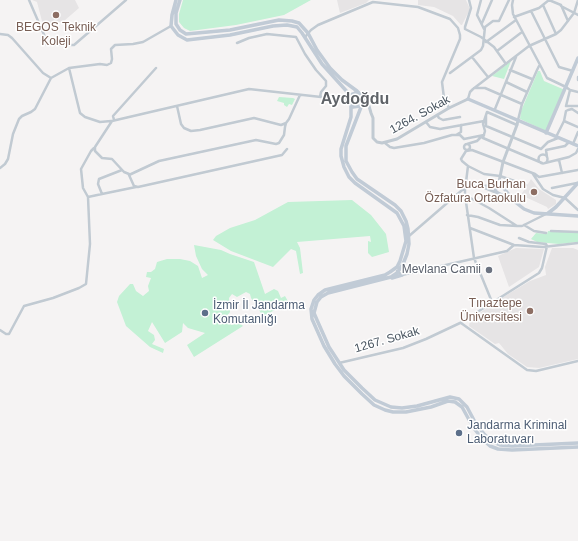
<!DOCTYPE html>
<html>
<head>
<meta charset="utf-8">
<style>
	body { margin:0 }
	canvas { display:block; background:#f5f3f3 }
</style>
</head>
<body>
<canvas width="578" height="541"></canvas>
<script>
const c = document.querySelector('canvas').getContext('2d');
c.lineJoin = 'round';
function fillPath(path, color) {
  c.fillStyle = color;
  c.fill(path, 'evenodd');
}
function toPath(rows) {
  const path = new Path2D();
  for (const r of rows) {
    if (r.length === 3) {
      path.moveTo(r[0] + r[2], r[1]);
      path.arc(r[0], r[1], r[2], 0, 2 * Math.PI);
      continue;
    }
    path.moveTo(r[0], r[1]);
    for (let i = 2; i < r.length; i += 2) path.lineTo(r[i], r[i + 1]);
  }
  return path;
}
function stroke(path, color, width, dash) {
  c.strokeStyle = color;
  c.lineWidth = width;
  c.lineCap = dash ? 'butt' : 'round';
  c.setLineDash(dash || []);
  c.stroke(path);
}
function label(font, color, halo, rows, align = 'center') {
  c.font = font + ' Arial,sans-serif';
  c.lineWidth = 3;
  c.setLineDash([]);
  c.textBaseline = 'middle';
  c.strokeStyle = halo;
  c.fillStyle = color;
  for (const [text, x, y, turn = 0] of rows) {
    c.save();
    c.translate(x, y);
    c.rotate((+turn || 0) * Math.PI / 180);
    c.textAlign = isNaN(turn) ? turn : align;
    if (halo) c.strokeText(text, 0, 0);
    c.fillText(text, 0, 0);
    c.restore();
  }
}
fillPath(toPath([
	[32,0,75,0,79,8,64,21,43,25,37,2],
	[337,0,369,0,366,3,340,13],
	[418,0,466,0,470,9,462,25,461,25,453,16,434,7,418,5],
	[531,179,539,189,556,200,556,204,548,209,547,207,521,195],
	[516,248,544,249,539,267,509,287,498,256],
	[552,248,573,248,578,250,578,359,539,368,527,367,508,354,499,343,495,344,469,326,470,320,495,302,530,281,546,275,545,267]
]), '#e6e4e5');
fillPath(toPath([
	[183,0,311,0,284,15,236,25,190,31,184,28,179,22,179,14],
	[511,61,504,79,492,76],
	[538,71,540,71,544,81,565,90,546,131,520,119,521,111],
	[279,97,293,98,295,99,292,105,289,104,287,107,284,105,284,103,277,101],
	[352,200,371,215,386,234,389,252,372,257,368,253,368,241,371,242,370,236,297,242,300,248,303,273,300,274,296,251,291,249,273,267,231,251,213,240,216,236,230,228,255,220,288,202],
	[548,231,578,232,578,242,559,244,537,242,531,239,536,233,547,234],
	[194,245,221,250,230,254,254,262,265,294,274,289,278,291,281,298,285,296,289,303,263,316,251,298,250,294,246,292,237,297,232,294,229,298,230,312,227,316,231,325,239,322,243,326,194,357,187,345,205,333,188,328,183,323,182,332,165,343,152,322,148,331,154,335,155,340,152,344,164,349,163,353,150,347,126,326,117,302,119,296,130,284,133,284,136,291,143,296,149,291,148,286,151,278,146,277,147,272,151,272,155,269,157,262,167,259,180,259,190,261,198,266,202,278,208,275,202,269,196,256]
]), '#c3f1d5');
stroke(toPath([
	[29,0,45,37,46,44,66,45,74,45,126,0],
	[469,0,471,8,465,27,465,29,481,37,494,47,506,64],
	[481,0,477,15,484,29],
	[513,0,512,5,513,14,547,78,566,87,570,90,578,92],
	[549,0,561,5,568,21],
	[543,5,556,34],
	[561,6,578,15],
	[531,11,559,67,573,71],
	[514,17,539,8,549,0],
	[482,23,492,0],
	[0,34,8,35,12,38,43,73,51,78,69,68,100,64,107,65,111,63,112,59,111,49,115,45,133,44,143,42,171,26],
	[305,37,311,30,318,25,373,2,418,7,450,19,458,28,460,35,460,39,442,82,444,98,449,108],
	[486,42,516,20],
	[237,43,249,38,267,34,296,37,305,54,316,70,326,81,326,86,321,92,320,97],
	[497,51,522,32],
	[472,57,488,77],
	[69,68,80,113,85,117,100,122,111,121],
	[510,70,532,79],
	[450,73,481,50,483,46,485,27,493,21,499,21,509,0],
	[578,77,578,80],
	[506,82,527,92],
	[474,88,485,88,522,104],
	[570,90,566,106,578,106],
	[468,99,470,92,473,89,529,46,556,34,561,30,574,13,578,0],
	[177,106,181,124,184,128,191,131,200,130,254,118,281,125,286,123,289,119,300,95],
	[495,109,516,57],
	[437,115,439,118,443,120,460,117],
	[486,115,486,126,541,149,548,142,558,138],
	[114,120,113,116,156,68],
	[518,120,522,104,537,70,539,66],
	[564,121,566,111,568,110,572,109,578,113],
	[426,122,430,127,440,129,484,121],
	[286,123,285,127,284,135,279,143,276,144,256,140,159,161,129,175,134,186,138,187,282,155,287,149],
	[456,135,461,132,461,125],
	[556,137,564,121,578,127],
	[483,138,542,163],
	[385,143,390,147,394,148,424,143,452,135,460,135,464,139,484,135],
	[467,147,3],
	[467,144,477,141,481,137,483,138,485,131,483,124,487,112,517,125],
	[573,144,578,132],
	[543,159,4.5],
	[547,157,546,150,565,146,569,142],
	[559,160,562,173],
	[545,163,569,157,576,153,578,149],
	[468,166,466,182,468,185],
	[0,168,5,164,8,159,13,134,19,119,22,116,31,112,35,109,51,78],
	[122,170,99,179,98,184,102,194,136,187],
	[129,174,124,172,112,159,102,158,95,151,95,147,112,121,249,89,348,100],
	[533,174,543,189,553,195,565,198,578,210],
	[468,185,465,189,465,195,474,258,492,302],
	[526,185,500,176,484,174,468,166,462,161,461,159,466,151,472,150,535,174,539,177,578,170],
	[483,186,496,185],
	[552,188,577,183],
	[465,195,489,208,517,226,500,225,478,217,467,215],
	[88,197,102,194],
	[524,225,534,231,546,233],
	[517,226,522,226,546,214],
	[470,228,514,245,543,247,578,243],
	[551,231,578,232],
	[409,236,468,185,480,186,497,193],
	[397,271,402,275,507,251,514,245],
	[461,323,527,370,536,371,578,361],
	[0,330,6,334,9,334,24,306,53,298,79,288,86,284,90,244,88,197,83,188,81,169,91,151,94,148],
	[339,363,403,348,426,339,460,323,539,273,542,268,547,246,546,244,529,242,519,238]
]), '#c1cad2', 2.5);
stroke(toPath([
	[363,102,369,106,371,113,373,118,373,138,377,142,382,143,397,139,449,108,468,99],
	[497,185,499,182,503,162,517,125,518,120]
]), '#c1cad2', 3);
stroke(toPath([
	[176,0,172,15,171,26,178,35,187,40,230,35,273,26,287,25,297,27,302,33,322,64,350,95],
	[180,0,176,13,176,24,180,30,186,34,230,30,279,20,292,21,299,23,308,33,317,50,330,68,342,80,357,91,363,97,363,102,346,146,346,161,352,172,357,179,395,205,401,211,406,221,408,229,409,244,407,254,403,264,397,273,391,277,328,293,321,297,317,302,314,313,317,320,329,347,344,370,362,388,375,400,391,407,402,408,417,406,450,397,459,399,467,407,476,424,485,435,493,442,500,445,512,446,578,443],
	[359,94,355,93,350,95,348,102,353,107,360,106],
	[468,99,578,146],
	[351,106,351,117,341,149,341,156,344,167,349,177,355,183,397,213,404,226,406,241,400,261,397,267,390,272,385,275,325,290,318,295,314,300,311,309,312,319,324,346,335,364,344,376,362,394,374,405,385,410,393,412,406,412,431,407,448,401,455,402,462,407,473,427,483,440,490,446,498,449,512,450,578,447],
	[546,133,578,58],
	[498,185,502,186,514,201,496,192,495,187,498,185],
	[514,201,524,209,534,213,578,216],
	[547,214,556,207,578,183],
	[392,278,402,275]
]), '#c1cbd6', 3.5);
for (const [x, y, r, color] of [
	[56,15,4,"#8d6e63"],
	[534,192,4,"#8d6e63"],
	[489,270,4,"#6b7280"],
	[530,311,4,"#8d6e63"],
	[205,313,4,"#5c6f8a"],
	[459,433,4,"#5c6f8a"]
]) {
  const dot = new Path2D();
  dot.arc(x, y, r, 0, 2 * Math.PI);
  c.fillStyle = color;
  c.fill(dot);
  stroke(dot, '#fff', 1.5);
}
label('12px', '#785e54', '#fff', [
	["BEGOS Teknik",56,28,"center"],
	["Koleji",56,42,"center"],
	["Buca Burhan",526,185],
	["Özfatura Ortaokulu",526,199],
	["Tınaztepe",522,304],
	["Üniversitesi",522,318]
], 'right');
label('12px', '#4a5661', '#fff', [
	["1264. Sokak",420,115,-29],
	["1267. Sokak",387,340,-16]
]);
label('12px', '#5b616d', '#fff', [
	["Mevlana Camii",481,270]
], 'right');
label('12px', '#4e5e75', '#fff', [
	["İzmir İl Jandarma",213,306],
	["Komutanlığı",213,320],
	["Jandarma Kriminal",467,426],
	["Laboratuvarı",467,440]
], 'left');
label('bold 16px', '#5f6368', '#fff', [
	["Aydoğdu",355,100]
]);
</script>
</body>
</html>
